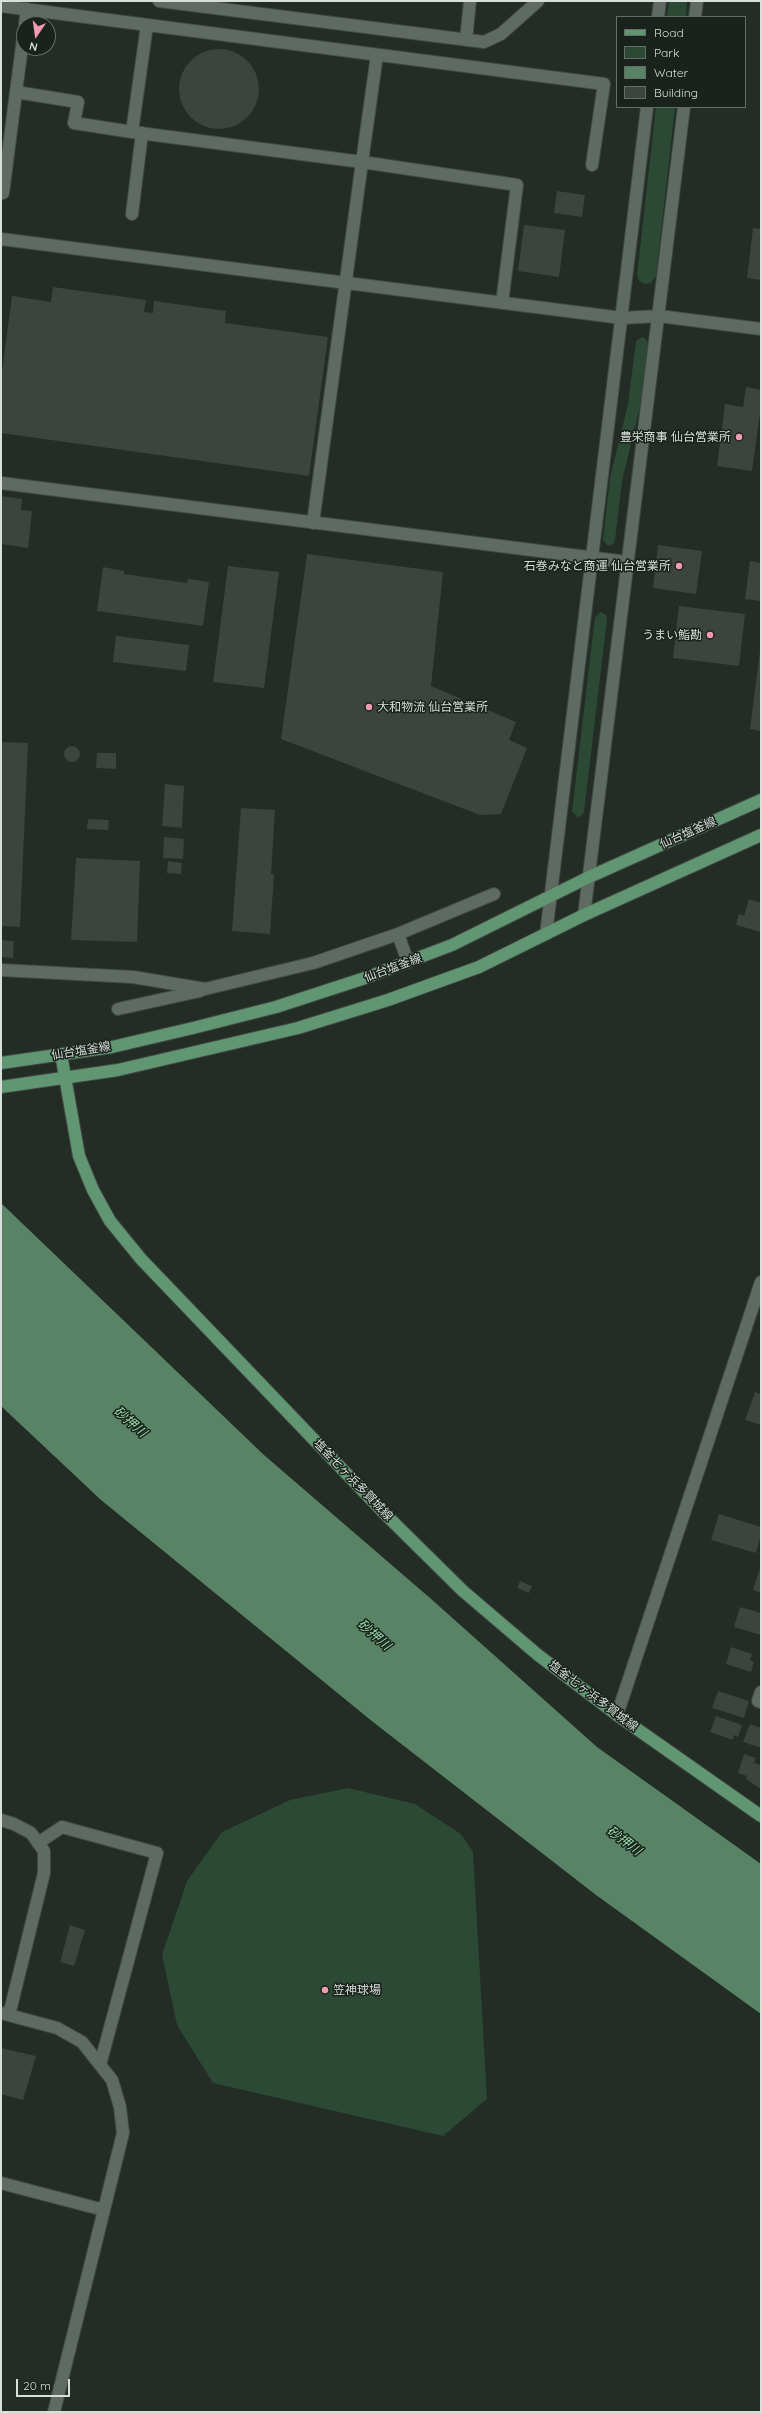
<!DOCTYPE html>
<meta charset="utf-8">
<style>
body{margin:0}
#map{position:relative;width:762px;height:2413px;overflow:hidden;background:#232c25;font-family:Quicksand,sans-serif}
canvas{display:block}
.frame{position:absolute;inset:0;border:2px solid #d8ded9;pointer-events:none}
.legend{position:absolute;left:616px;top:16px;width:130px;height:92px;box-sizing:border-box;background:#19221c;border:1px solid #656d68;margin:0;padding:5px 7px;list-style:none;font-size:12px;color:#d8ded9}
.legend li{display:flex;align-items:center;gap:8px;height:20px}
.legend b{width:20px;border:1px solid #656d68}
.north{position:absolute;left:16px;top:16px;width:40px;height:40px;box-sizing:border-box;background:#19221c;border:1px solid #656d68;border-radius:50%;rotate:193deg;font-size:11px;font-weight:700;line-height:16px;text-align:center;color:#d8ded9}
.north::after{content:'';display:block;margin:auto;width:14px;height:18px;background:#f19ab1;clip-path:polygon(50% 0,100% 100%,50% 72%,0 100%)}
.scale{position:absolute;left:16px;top:2379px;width:54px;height:18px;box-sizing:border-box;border:2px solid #d8ded9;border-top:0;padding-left:5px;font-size:12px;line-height:14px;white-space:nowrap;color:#d8ded9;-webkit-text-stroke:3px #19221c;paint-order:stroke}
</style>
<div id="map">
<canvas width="762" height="2413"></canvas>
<div class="frame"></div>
<ul class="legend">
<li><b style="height:5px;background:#619672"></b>Road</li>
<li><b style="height:11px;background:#2b4934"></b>Park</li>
<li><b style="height:11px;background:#588365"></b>Water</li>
<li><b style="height:11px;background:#3b453d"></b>Building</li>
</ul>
<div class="north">N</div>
<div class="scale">20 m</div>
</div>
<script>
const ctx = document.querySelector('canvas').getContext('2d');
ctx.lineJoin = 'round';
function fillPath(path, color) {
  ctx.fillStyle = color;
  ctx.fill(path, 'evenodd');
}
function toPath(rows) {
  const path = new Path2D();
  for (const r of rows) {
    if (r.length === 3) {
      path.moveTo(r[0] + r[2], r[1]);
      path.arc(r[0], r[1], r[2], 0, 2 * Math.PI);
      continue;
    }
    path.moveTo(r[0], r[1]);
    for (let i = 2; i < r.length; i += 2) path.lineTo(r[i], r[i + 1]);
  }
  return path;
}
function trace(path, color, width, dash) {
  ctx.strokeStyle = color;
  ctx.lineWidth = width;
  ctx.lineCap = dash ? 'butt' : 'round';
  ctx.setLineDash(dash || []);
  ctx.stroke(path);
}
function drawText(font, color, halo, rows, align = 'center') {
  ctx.font = font + ' Quicksand,"Noto Sans JP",sans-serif';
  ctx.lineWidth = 3;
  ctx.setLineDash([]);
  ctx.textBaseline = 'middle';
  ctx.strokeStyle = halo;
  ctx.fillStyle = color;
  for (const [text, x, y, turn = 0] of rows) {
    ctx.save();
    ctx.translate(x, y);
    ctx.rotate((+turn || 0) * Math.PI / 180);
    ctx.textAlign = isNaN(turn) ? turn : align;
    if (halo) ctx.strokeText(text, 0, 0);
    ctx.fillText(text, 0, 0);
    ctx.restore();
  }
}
fillPath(toPath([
 [669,1,687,1,686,17,667,17],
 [656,107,675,107,656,276,651,283,645,284,639,281,637,275],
 [642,337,646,339,648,344,640,407,622,481,615,540,613,544,608,546,603,540,610,478,628,404,636,341],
 [601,612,606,615,607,619,584,812,581,816,577,817,572,811,595,617],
 [348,1788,415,1804,461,1834,473,1852,487,2099,443,2136,213,2083,177,2025,162,1955,187,1881,222,1832,290,1800]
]), '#2b4934');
fillPath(toPath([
 [1,1203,264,1455,430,1598,597,1747,761,1864,761,2014,596,1895,373,1722,101,1500,1,1406]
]), '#588365');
fillPath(toPath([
 [219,89,40],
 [557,191,585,195,582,217,554,213],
 [524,225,565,230,559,277,518,271],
 [753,228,761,229,761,280,747,278],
 [53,287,146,300,144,312,153,313,154,301,226,311,225,323,328,337,309,476,1,433,1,379,12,296,51,302],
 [746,387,761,390,761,405,752,471,717,466,725,404,743,407],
 [1,496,22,499,21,510,32,511,28,548,1,544],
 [658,545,702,551,696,594,653,588],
 [307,554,443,572,431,686,516,722,509,740,527,748,501,814,480,815,281,739],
 [750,561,761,563,761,601,745,599],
 [228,566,279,572,264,688,213,682],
 [103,567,124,571,124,574,187,583,188,579,209,582,203,626,97,611],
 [679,606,745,614,739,666,673,658],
 [116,636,189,645,186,671,113,662],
 [760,651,761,651,761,731,750,729],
 [1,742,28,743,20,927,1,926],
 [72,754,8],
 [97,753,116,753,116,769,96,768],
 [165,784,184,786,182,828,162,826],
 [241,808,275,810,271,874,274,874,270,934,232,931],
 [88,819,109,820,108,830,87,829],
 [164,837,184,839,183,859,163,858],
 [76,858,140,861,137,942,71,940],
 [168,861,182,863,181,874,167,873],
 [749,899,761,903,761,932,736,925,739,914,744,916],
 [1,940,14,941,13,958,1,957],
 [755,1392,761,1394,761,1425,745,1420],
 [719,1514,761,1527,761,1535,756,1553,711,1540],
 [761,1565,761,1593,753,1590],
 [520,1581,532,1586,529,1593,517,1588],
 [740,1607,761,1613,761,1635,734,1627],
 [731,1647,752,1654,750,1660,754,1662,751,1672,726,1664],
 [718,1691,749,1701,744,1718,712,1708],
 [716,1716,742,1725,738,1737,734,1735,733,1740,710,1732],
 [750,1724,761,1728,761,1748,743,1742],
 [744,1754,756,1758,754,1763,761,1765,761,1789,746,1779,747,1776,738,1773],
 [70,1925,85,1930,74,1966,60,1962],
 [1,2048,36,2056,23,2100,1,2094]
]), '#3b453d');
const minor = toPath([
 [159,1,484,42,501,34,538,1],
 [1,6,604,84,592,165],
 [658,17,660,1],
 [695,17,697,1],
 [25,24,27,9],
 [147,25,132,132,362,162,313,523],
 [24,31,16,92,78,102,74,123,132,132],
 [466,40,470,1],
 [377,55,362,162,517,185,502,303],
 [3,193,16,92],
 [132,214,142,133],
 [1,239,622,318,659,316,761,329],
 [1,483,627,562],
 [584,915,684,107],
 [398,934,494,894],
 [546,934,647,107],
 [1,970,133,977,205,989,313,963,398,934,408,962],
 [118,1009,200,991],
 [761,1692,758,1701,761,1702],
 [617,1715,761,1282],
 [1,1820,14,1824,31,1833,44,1851,44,1873,9,2015],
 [38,1843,62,1827,157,1853,100,2065],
 [1,2013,57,2028,82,2042,112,2080,120,2107,123,2133,54,2412],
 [1,2183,104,2210]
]);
const major = toPath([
 [61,1054,79,1156,93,1190,110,1221,141,1259,387,1516,463,1591,538,1655,617,1715,761,1816],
 [1,1063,112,1047,193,1028,276,1007,365,978,452,945,589,877,761,800],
 [1,1087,118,1070,298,1028,388,1000,479,967,584,915,761,835]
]);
trace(minor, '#414943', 14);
trace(major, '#414943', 14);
trace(minor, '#5f6a62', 12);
trace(major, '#619672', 12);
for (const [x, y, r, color] of [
 [739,437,4,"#f19ab1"],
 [679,566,4,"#f19ab1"],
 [710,635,4,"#f19ab1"],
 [369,707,4,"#f19ab1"],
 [325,1990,4,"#f19ab1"]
]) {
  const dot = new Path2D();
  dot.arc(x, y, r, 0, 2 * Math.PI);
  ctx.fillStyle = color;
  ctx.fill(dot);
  trace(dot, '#19221c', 1.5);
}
drawText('12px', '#d8ded9', '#19221c', [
 ["豊栄商事 仙台営業所",731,437],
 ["石巻みなと商運 仙台営業所",671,566],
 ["うまい鮨勘",702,635],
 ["大和物流 仙台営業所",377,707,"left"],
 ["笠神球場",333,1990,"left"]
], 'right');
drawText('12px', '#d8ded9', '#19221c', [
 ["仙台塩釜線",688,833,-24],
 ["仙台塩釜線",393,968,-20],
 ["仙台塩釜線",81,1051,-9],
 ["塩釜七ヶ浜多賀城線",353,1480,46],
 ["塩釜七ヶ浜多賀城線",593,1696,37]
]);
drawText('italic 13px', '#97dbaa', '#19221c', [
 ["砂押川",130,1422,41],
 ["砂押川",374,1635,41],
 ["砂押川",624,1841,37]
]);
</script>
